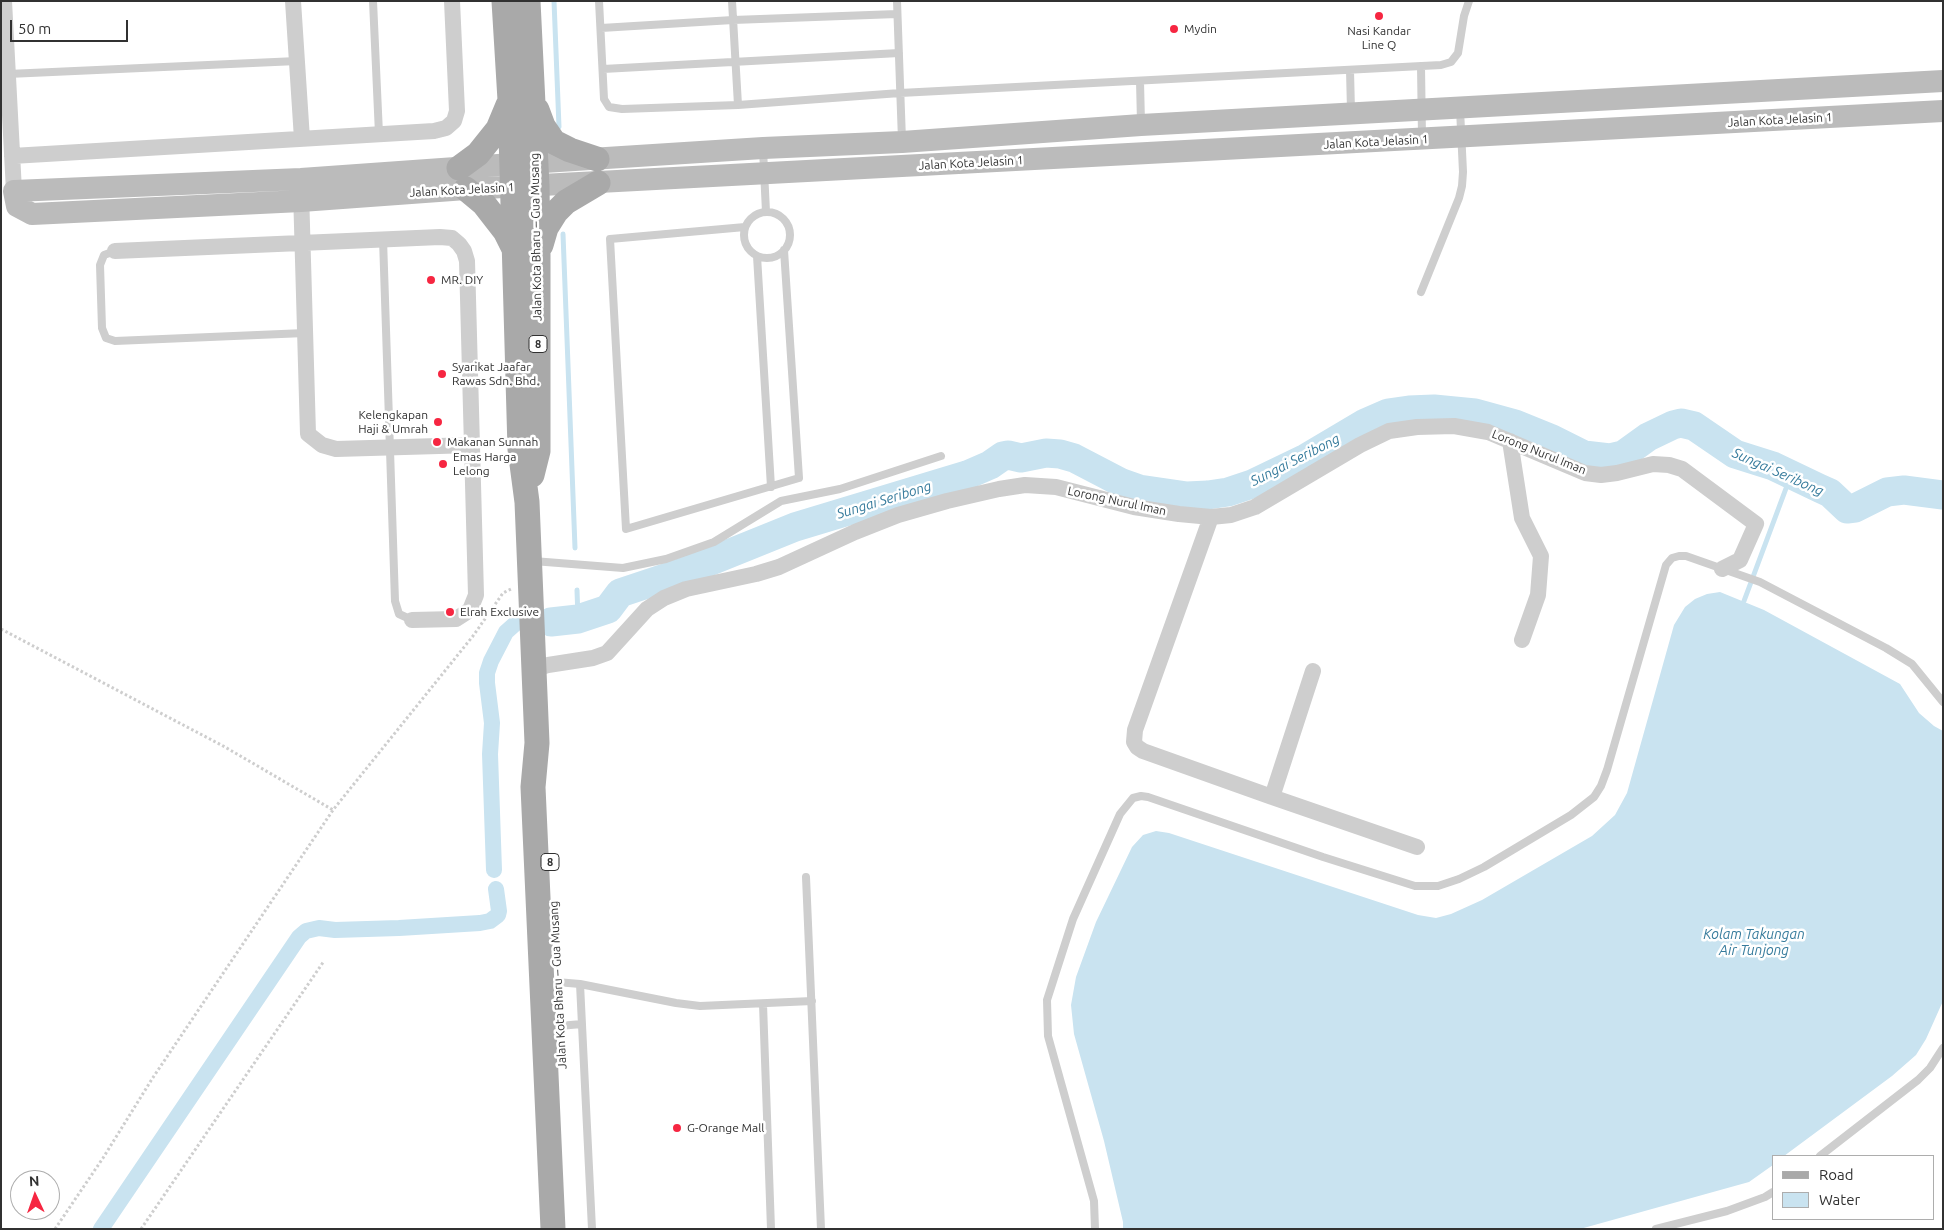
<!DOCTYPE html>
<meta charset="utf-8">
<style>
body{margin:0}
#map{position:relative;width:1944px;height:1230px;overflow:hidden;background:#fff;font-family:Ubuntu,sans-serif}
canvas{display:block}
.frame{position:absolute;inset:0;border:2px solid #313131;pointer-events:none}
.legend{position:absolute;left:1772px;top:1155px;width:162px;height:65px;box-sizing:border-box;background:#fff;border:1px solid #adadad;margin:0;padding:6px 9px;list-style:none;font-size:15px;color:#313131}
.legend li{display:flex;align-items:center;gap:10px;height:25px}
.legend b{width:25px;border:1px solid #adadad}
.north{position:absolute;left:10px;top:1170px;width:50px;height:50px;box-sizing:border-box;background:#fff;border:1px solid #adadad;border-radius:50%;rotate:357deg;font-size:14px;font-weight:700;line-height:20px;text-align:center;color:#313131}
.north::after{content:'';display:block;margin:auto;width:18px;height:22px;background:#f62641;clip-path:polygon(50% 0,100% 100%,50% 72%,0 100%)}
.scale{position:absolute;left:10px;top:20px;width:118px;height:22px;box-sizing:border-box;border:2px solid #313131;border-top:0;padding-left:6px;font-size:15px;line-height:18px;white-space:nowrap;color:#313131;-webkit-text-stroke:4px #fff;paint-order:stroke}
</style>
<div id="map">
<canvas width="1944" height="1230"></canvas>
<div class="frame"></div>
<ul class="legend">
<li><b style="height:6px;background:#a9a9a9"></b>Road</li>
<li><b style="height:14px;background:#c9e3f0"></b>Water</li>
</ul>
<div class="north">N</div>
<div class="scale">50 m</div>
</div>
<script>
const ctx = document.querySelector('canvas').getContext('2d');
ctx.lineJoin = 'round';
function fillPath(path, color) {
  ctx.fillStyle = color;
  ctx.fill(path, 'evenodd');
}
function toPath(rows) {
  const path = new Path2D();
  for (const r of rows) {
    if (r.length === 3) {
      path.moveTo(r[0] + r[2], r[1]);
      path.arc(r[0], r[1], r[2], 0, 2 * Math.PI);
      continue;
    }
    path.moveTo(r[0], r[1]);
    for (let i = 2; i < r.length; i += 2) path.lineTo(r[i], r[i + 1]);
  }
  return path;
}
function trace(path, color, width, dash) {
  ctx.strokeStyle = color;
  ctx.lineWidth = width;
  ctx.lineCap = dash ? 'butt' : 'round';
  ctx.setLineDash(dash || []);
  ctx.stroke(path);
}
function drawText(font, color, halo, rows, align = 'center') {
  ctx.font = font + ' Ubuntu,sans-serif';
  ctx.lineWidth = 5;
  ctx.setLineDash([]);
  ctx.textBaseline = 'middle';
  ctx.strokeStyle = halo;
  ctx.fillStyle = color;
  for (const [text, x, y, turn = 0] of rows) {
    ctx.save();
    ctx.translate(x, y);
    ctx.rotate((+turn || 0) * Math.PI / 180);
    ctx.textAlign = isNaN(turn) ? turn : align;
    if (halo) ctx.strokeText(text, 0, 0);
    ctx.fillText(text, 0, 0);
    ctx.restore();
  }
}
fillPath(toPath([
 [1720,592,1764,610,1900,684,1919,713,1934,726,1943,731,1943,1001,1926,1039,1916,1055,1892,1076,1784,1156,1773,1156,1773,1165,1749,1182,1580,1229,1123,1229,1123,1222,1104,1141,1074,1034,1071,1005,1076,977,1096,922,1132,847,1143,835,1156,831,1169,833,1418,915,1436,918,1451,914,1482,900,1592,836,1615,815,1627,793,1674,625,1685,607,1695,599,1707,594]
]), '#c9e3f0');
trace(toPath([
 [554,1,559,127],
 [563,234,575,548],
 [577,590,578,619],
 [1744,601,1791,475]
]), '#c9e3f0', 5);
trace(toPath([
 [494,870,490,754,492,723,487,683,487,673,491,661,506,632,515,624],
 [101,1229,299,937,306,931,319,928,335,930,399,928,480,923,490,921,498,915,499,911,496,889]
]), '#c9e3f0', 16);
trace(toPath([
 [551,622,578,619,608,609,620,593,686,571,795,527,967,475,990,465,1003,456,1008,455,1021,458,1046,453,1060,454,1074,458,1122,483,1139,489,1187,496,1208,495,1228,492,1252,484,1306,458,1365,423,1388,413,1409,410,1434,409,1475,413,1515,424,1552,439,1584,455,1610,458,1623,455,1648,437,1673,425,1681,423,1694,426,1735,454,1773,466,1819,488,1830,493,1847,509,1855,508,1887,492,1904,490,1943,495]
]), '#c9e3f0', 29);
trace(toPath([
 [1,629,225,747,333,810],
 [55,1229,103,1158,152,1079,333,810,473,636,503,593,513,588],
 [141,1229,324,961]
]), '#cecece', 3, [2.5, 2.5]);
trace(toPath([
 [373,1,379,134],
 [599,1,604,99,609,107,622,109,738,105,900,93,1441,65,1451,62,1458,53,1464,16,1469,1],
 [732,1,738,105],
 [897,1,902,140],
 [601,28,733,20,897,14],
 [1421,66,1422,137],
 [603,69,899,53],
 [1350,70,1351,111],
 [8,74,297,61],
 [1140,81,1141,123],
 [763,149,766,212],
 [767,235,23],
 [745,227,610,239,626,529,799,478,784,250],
 [383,239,395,601,399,614,412,620],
 [115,251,104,255,100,265,102,328,106,338,115,341,305,333],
 [757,256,771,487],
 [1421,292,1459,198,1462,186,1463,172,1460,109],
 [533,561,623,568,666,559,714,542,781,501,840,489,941,456],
 [806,877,821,1229],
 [545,981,580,984,676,1003,700,1006,812,1001],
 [580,984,592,1229],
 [763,1004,771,1229],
 [547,1027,582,1024],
 [1820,1156,1918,1080,1930,1068,1943,1048],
 [1095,1229,1094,1201,1048,1036,1047,1000,1073,919,1120,814,1133,798,1141,796,1148,797,1323,857,1415,886,1438,886,1459,879,1484,867,1571,815,1594,797,1601,786,1607,770,1666,565,1672,558,1679,556,1686,556,1760,582,1886,648,1912,664,1943,702],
 [1656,1229,1727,1211,1765,1197,1773,1192]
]), '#cecece', 8);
trace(toPath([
 [4,1,14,191],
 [293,1,302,139],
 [12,156,434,131,446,128,454,121,457,111,452,1],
 [301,191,308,434,322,445,336,449,473,445],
 [115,251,440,237,452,238,459,244,464,251,467,261,476,595,470,610,456,619,412,620],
 [1510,441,1522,518,1541,556,1538,595,1522,640],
 [1211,517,1135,730,1134,742,1137,747,1143,751,1272,797,1313,671],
 [533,670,548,665,593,658,607,653,647,609,664,598,686,589,756,574,779,567,855,532,898,515,947,501,999,489,1025,485,1056,487,1134,507,1179,514,1211,517,1231,515,1255,507,1360,445,1389,431,1417,427,1454,426,1488,432,1585,473,1601,475,1617,473,1653,464,1669,465,1682,469,1756,524,1740,560,1722,569],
 [1272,797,1417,847]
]), '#cecece', 16);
trace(toPath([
 [1943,81,1141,125,902,142,763,148,512,164,301,179,14,191,17,206,32,214,301,201,466,189,1943,111]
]), '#bbb', 22);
trace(toPath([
 [504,1,510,100,520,449,527,502,537,743,533,787,553,1229],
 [528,1,537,186,538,252,538,451,532,475],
 [537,110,543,126,554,142,570,150,597,159],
 [459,168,478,154,498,129,508,105],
 [466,189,484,204,505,231,514,249],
 [541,245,546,228,556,212,566,202,598,183]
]), '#a9a9a9', 25);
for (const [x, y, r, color] of [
 [1379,16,5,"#f62641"],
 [1174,29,5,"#f62641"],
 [431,280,5,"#f62641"],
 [442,374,5,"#f62641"],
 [438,422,5,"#f62641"],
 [437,442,5,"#f62641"],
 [443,464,5,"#f62641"],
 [450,612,5,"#f62641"],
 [677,1128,5,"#f62641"]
]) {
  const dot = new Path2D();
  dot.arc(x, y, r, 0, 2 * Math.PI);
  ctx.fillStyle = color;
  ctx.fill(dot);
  trace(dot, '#fff', 2);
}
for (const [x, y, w] of [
 [538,344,18],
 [550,862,18]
]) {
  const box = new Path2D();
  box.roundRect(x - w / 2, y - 8.5, w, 17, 4);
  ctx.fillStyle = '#fff';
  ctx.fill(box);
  trace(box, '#313131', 1);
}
drawText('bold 11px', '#313131', null, [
 ["8",538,344],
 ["8",550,862]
]);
drawText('12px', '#313131', '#fff', [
 ["Mydin",1184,29],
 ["Nasi Kandar",1379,31,"center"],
 ["Line Q",1379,45,"center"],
 ["MR. DIY",441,280],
 ["Syarikat Jaafar",452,367],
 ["Rawas Sdn. Bhd.",452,381],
 ["Kelengkapan",428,415,"right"],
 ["Haji & Umrah",428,429,"right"],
 ["Makanan Sunnah",447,442],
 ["Emas Harga",453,457],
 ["Lelong",453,471],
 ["Elrah Exclusive",460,612],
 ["G-Orange Mall",687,1128]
], 'left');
drawText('12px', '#313131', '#fff', [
 ["Jalan Kota Jelasin 1",1780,120,-3],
 ["Jalan Kota Jelasin 1",1376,142,-3],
 ["Jalan Kota Jelasin 1",971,163,-3],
 ["Jalan Kota Jelasin 1",462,190,-3],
 ["Jalan Kota Bharu – Gua Musang",536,237,-91],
 ["Lorong Nurul Iman",1539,452,22],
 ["Lorong Nurul Iman",1117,501,12],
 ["Jalan Kota Bharu – Gua Musang",558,985,-93]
]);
drawText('italic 14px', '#367b9c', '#fff', [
 ["Sungai Seribong",1295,460,-27],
 ["Sungai Seribong",1778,472,24],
 ["Sungai Seribong",884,500,-17],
 ["Kolam Takungan",1754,934],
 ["Air Tunjong",1754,950]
]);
</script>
